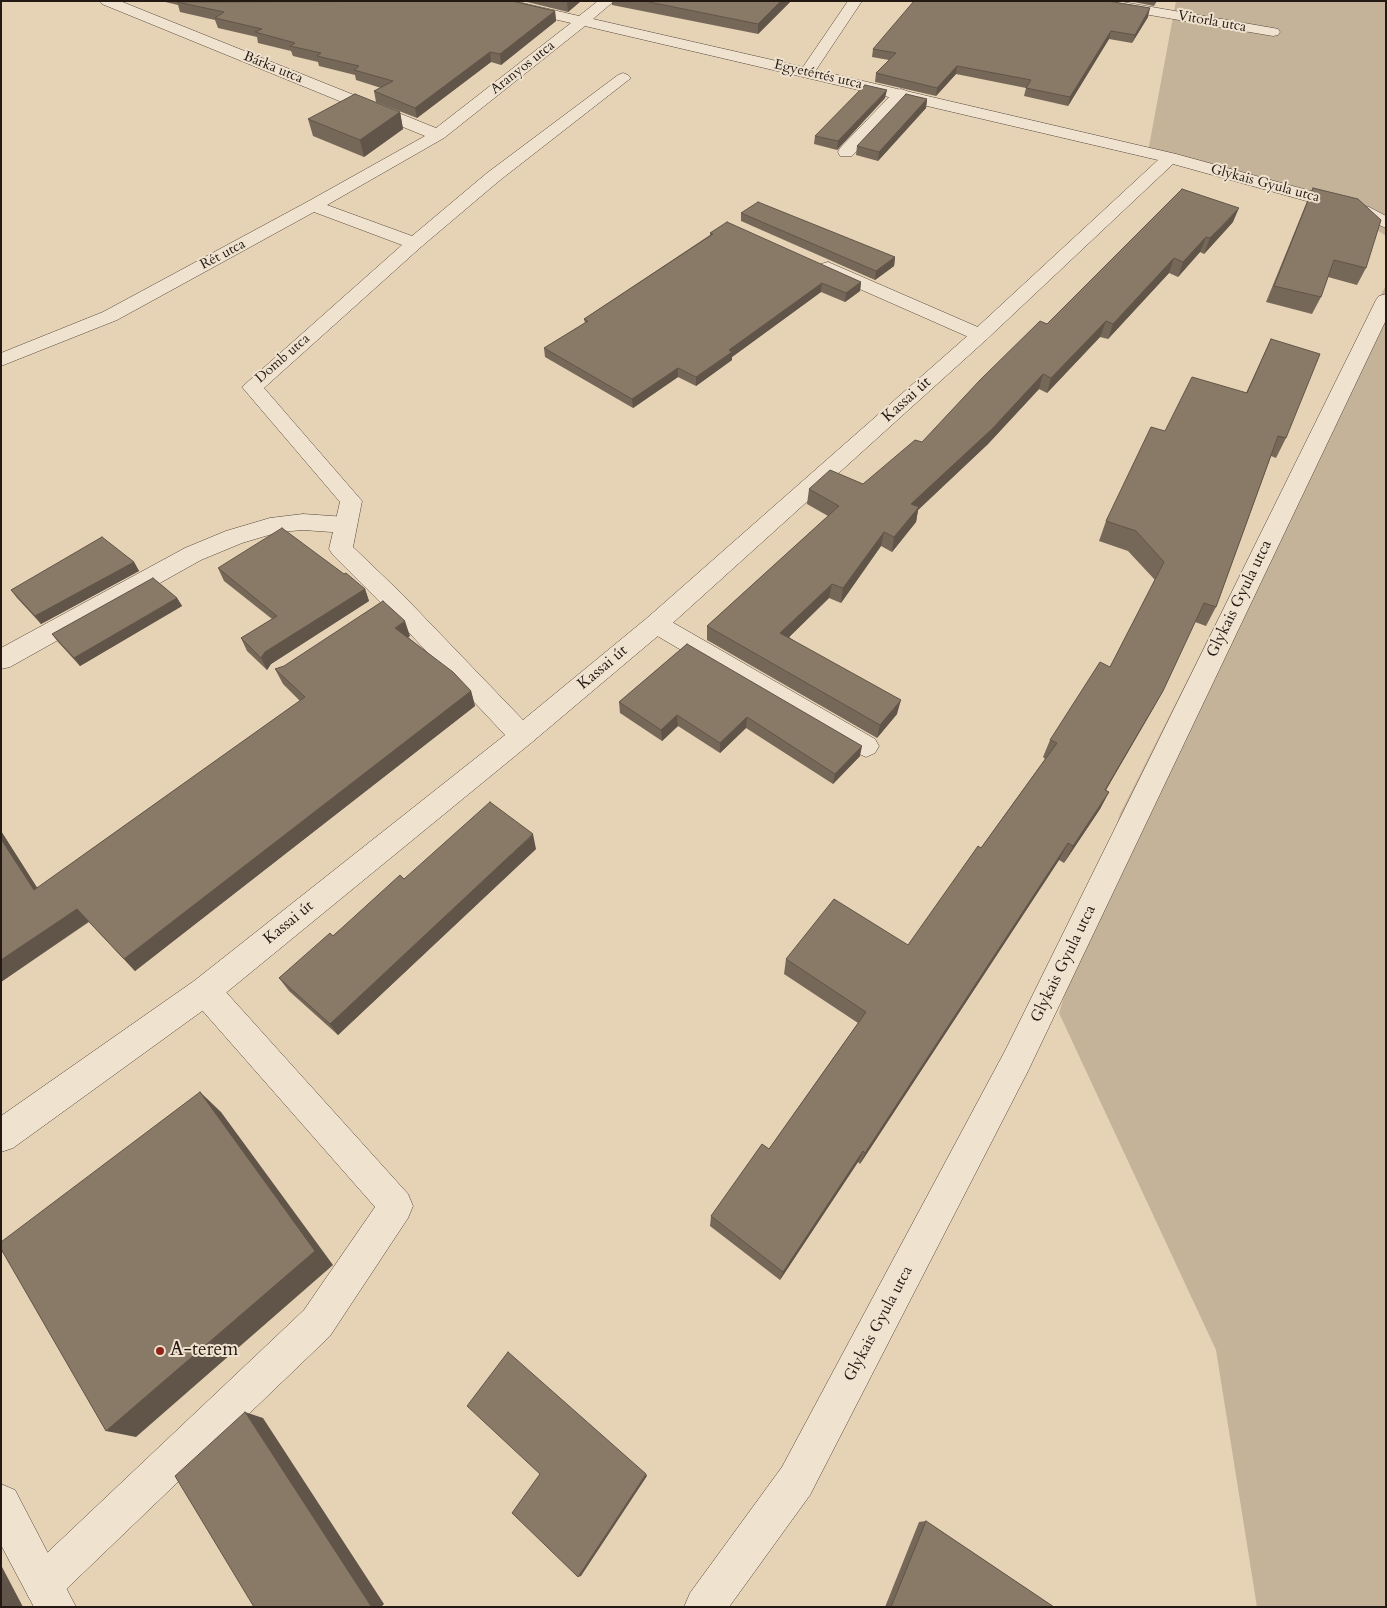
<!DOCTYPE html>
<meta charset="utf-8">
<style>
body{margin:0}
#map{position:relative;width:1387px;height:1608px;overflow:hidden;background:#e6d2b5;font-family:Cardo,serif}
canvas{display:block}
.frame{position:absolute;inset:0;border:2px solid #241913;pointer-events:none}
</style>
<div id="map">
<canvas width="1387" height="1608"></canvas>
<div class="frame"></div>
</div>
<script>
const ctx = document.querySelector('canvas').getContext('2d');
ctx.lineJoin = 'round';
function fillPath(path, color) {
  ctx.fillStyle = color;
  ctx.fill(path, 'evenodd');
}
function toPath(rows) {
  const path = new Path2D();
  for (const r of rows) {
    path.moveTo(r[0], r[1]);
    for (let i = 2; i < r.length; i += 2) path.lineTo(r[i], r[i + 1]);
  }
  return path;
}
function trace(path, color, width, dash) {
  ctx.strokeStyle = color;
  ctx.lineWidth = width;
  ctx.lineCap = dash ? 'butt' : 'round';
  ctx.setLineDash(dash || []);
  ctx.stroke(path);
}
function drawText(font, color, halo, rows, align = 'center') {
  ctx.font = font + ' Cardo,serif';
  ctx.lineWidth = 4;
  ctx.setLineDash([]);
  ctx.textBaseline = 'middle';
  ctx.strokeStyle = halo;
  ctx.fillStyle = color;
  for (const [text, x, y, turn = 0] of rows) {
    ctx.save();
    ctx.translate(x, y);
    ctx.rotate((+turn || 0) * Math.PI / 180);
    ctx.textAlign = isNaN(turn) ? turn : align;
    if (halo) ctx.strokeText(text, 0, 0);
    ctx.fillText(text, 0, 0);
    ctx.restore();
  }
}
fillPath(toPath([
 [1176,1,1386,1,1386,236,1344,208,1147,157],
 [1386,285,1386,1607,1257,1607,1216,1350,1059,1013,1120,814]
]), '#c5b399');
const service = toPath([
 [901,89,907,91,909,94,907,97,852,156,840,156,838,152,840,148,895,91,901,89],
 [828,262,987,331,990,335,987,339,980,341,973,339,821,272,819,268,821,264,828,262],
 [303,514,346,517,354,519,357,525,354,531,346,533,303,530,279,532,242,543,201,560,10,667,1,669,1,648,185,548,226,531,270,518,303,514],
 [656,615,665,618,875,739,879,746,875,753,866,757,857,753,647,630,644,624,647,618,656,615],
 [205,977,216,981,408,1194,413,1206,408,1218,330,1336,57,1598,43,1604,29,1598,23,1584,29,1570,304,1310,375,1207,194,1001,190,991,194,981,205,977]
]);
const minor = toPath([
 [100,1,120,1,436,128,571,23,489,4,487,1,514,1,579,16,598,1,614,1,593,19,803,67,848,1,862,1,816,70,1176,154,1369,207,1386,216,1386,228,1357,215,1173,164,987,339,665,630,531,743,216,1001,13,1148,1,1152,1,1116,194,981,505,735,384,606,333,555,329,549,340,502,242,387,402,245,314,212,117,320,1,366,1,353,103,312,307,202,425,136,102,4,100,1],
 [585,26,1158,160,973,331,647,618,523,720,402,594,353,547,362,501,264,388,421,247,499,181,631,78,628,75,623,73,618,75,487,173,412,236,327,205,444,138,585,26],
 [1084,1,1117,1,1273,28,1278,29,1280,32,1278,35,1273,36,1091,5,1084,1],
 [1386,294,1386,320,1028,1071,810,1495,729,1607,684,1607,690,1593,782,1467,1006,1049,1376,300,1379,296,1386,294],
 [1,1484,15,1490,76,1607,34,1607,1,1545,1,1484]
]);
trace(service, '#54473c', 1);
trace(minor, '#54473c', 1);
fillPath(service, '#efe2cf');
fillPath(minor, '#efe2cf');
fillPath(toPath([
 [161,1,512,1,555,11,556,21,501,65,491,62,417,118,376,102,374,91,381,88,356,80,355,75,319,66,318,62,293,56,291,51,258,43,257,37,218,28,215,20,180,12,178,5],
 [523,1,581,1,568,12],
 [612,1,791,1,758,34,612,5],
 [1129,1,1157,1,1154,6],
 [1148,17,1132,43,1109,39,1068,106,1024,96,1026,88,956,74,936,96,875,82,876,73,889,60,872,57,873,49],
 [885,98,837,150,814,144,815,136],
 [927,99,926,108,878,161,856,155,857,146],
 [400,112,403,129,364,157,313,136,308,119],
 [1313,188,1366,268,1357,285,1328,277,1321,297,1312,314,1266,302,1306,204],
 [741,213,895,257,894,266,875,280,741,221],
 [1233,222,1204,254,1200,252,1178,277,1169,273,1108,339,1100,337,1047,393,1039,389,988,444,918,510,916,522,892,552,881,546,841,603,829,598,789,637,897,714,877,738,707,640,707,626,828,516,807,504,809,489,863,484,922,442,1047,324],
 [710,233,861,282,860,291,845,302,821,292,732,357,732,360,696,386,678,377,633,408,545,357,544,348,585,323,584,319,710,235],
 [1271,339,1286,438,1276,458,1271,456,1216,607,1206,626,1195,622,1163,691,1106,790,1109,792,1100,809,1064,863,1059,860,860,1164,858,1162,780,1280,710,1226,711,1216,769,1149,858,1023,784,974,786,959,908,945,981,848,1045,759,1043,757,1050,740,1110,667,1155,580,1128,551,1099,541,1106,521,1165,431,1246,393],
 [134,562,139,571,41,624,17,598,11,590],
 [218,568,344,574,365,589,369,601,271,664,267,670,247,651,241,638,272,619,224,581],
 [177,598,182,606,80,666,58,642,52,634],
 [410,636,408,637,471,691,475,706,135,971,89,922,1,982,1,831,37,888,300,701,283,684,275,669],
 [687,644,860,756,833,784,746,728,720,753,678,726,662,741,620,713,619,702],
 [536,849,338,1035,289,991,279,978,404,879],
 [926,1521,1054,1607,885,1607,919,1522]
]), '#766859');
fillPath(toPath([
 [567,1,581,1,568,12],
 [781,1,791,1,758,34,758,24],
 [1150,8,1148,17,1132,43,1135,35],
 [555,11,556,21,501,65,500,54],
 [1111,31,1109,39,1068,106,1070,97],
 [490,52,491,62,417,118,415,108],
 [957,66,956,74,936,96,937,88],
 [887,90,885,98,837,150,838,141],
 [927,99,926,108,878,161,879,152],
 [400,112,403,129,364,157,360,140],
 [1239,208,1233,222,1204,254,1210,238],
 [1206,237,1200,252,1178,277,1183,262],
 [895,257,894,266,875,280,876,271],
 [1174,258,1169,273,1108,339,1113,324],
 [861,282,860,291,845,302,846,293],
 [822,283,821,292,732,357,732,360,696,386,696,377,729,350],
 [1106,321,1100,337,1047,393,1051,378],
 [678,368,678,377,633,408,632,399],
 [1043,374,1039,389,988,444,918,510,916,522,892,552,894,537,911,504],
 [884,532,881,546,841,603,843,588],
 [134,562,139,571,41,624,35,616],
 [832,584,829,598,779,647,780,633],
 [365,589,369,601,271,664,267,670,261,658,265,652],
 [177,598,182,606,80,666,74,658],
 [405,621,410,636,400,643,395,628],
 [471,691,475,706,135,971,124,959],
 [1163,691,1153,709,1096,807,1105,790],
 [901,700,897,714,877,738,880,725],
 [677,715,678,726,662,741,661,730],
 [747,717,746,728,720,753,720,743],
 [862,746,860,756,833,784,835,774],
 [1109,792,1100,809,1064,863,1073,846],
 [1,831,47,903,34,890,1,839],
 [533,834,536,849,338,1035,330,1024],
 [1068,843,1059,860,860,1164,865,1153],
 [77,909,89,921,1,982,1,960],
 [200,1092,221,1112,333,1265,136,1437,106,1431],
 [863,1151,858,1162,780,1280,783,1272],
 [245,1412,263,1418,384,1604,381,1607,370,1607],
 [646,1474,647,1476,581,1576,578,1577],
 [1,1565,23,1607,1,1607]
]), '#605548');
const building = toPath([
 [512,1,555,11,500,54,490,52,415,108,374,91,393,81,354,70,359,66,317,56,321,53,290,46,295,43,255,32,262,29,215,18,224,12,177,2,512,1],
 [644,1,781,1,758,24,644,1],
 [914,1,1108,1,1150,8,1135,35,1111,31,1070,97,1026,88,1031,80,957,66,937,88,876,73,896,53,873,49,914,1],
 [865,85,887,90,838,141,815,136,865,85],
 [355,94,400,112,360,140,308,119,355,94],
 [906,94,927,99,879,152,857,146,906,94],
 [1313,188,1358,199,1381,220,1366,268,1334,260,1321,297,1274,286,1313,188],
 [1182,189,1239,208,1210,238,1206,237,1183,262,1174,258,1113,324,1106,321,1051,378,1043,374,992,429,911,504,919,507,894,537,884,532,843,588,832,584,780,633,901,700,880,725,707,626,839,506,809,489,830,470,863,484,915,440,922,442,980,380,1040,321,1047,324,1182,189],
 [758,202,895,257,876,271,741,213,758,202],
 [727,222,861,282,846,293,822,283,729,350,732,352,696,377,678,368,632,399,544,348,588,321,584,319,713,234,710,233,727,222],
 [1271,339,1320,354,1286,438,1278,436,1216,607,1204,603,1163,691,1105,790,1109,792,1073,846,1068,843,865,1153,863,1151,783,1272,711,1216,762,1144,769,1149,866,1012,786,959,834,899,908,945,978,846,981,848,1057,743,1050,740,1100,662,1110,667,1164,562,1136,531,1106,521,1151,427,1165,431,1192,377,1247,393,1271,339],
 [282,528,344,574,346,573,365,589,265,652,261,658,241,638,277,616,218,568,282,528],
 [102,537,134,562,35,616,11,590,102,537],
 [153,578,177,598,74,658,52,634,153,578],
 [383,601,405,621,395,628,453,672,471,691,124,959,77,909,1,960,1,839,34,890,305,697,275,669,284,666,383,601],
 [687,644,862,746,835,774,747,717,720,743,677,715,661,730,619,702,687,644],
 [490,802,533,834,330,1024,279,978,330,933,333,936,400,875,404,879,490,802],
 [200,1092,315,1251,106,1431,1,1249,1,1242,200,1092],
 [508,1352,646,1474,578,1577,512,1513,540,1474,467,1406,508,1352],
 [245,1412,371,1606,370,1607,254,1607,175,1476,245,1412],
 [926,1521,1054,1607,891,1607,926,1521]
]);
fillPath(building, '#897967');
trace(building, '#605548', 1);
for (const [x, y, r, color] of [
 [160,1351,5,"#8f2418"]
]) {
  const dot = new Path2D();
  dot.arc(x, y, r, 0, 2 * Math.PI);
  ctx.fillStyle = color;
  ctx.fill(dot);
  trace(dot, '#efe2cf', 2);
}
drawText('14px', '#241913', '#efe2cf', [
 ["Vitorla utca",1212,22,10],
 ["Bárka utca",273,68,22],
 ["Aranyos utca",523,68,-38],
 ["Egyetértés utca",818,75,13],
 ["Glykais Gyula utca",1265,184,15],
 ["Rét utca",223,255,-28],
 ["Domb utca",283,359,-41]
]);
drawText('16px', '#241913', '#efe2cf', [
 ["Kassai út",907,400,-42],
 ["Glykais Gyula utca",1240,599,-64],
 ["Kassai út",603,668,-40],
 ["Kassai út",289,923,-39],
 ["Glykais Gyula utca",1064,964,-64],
 ["Glykais Gyula utca",879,1324,-62]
]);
drawText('19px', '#241913', '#efe2cf', [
 ["A-terem",170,1351]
], 'left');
</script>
